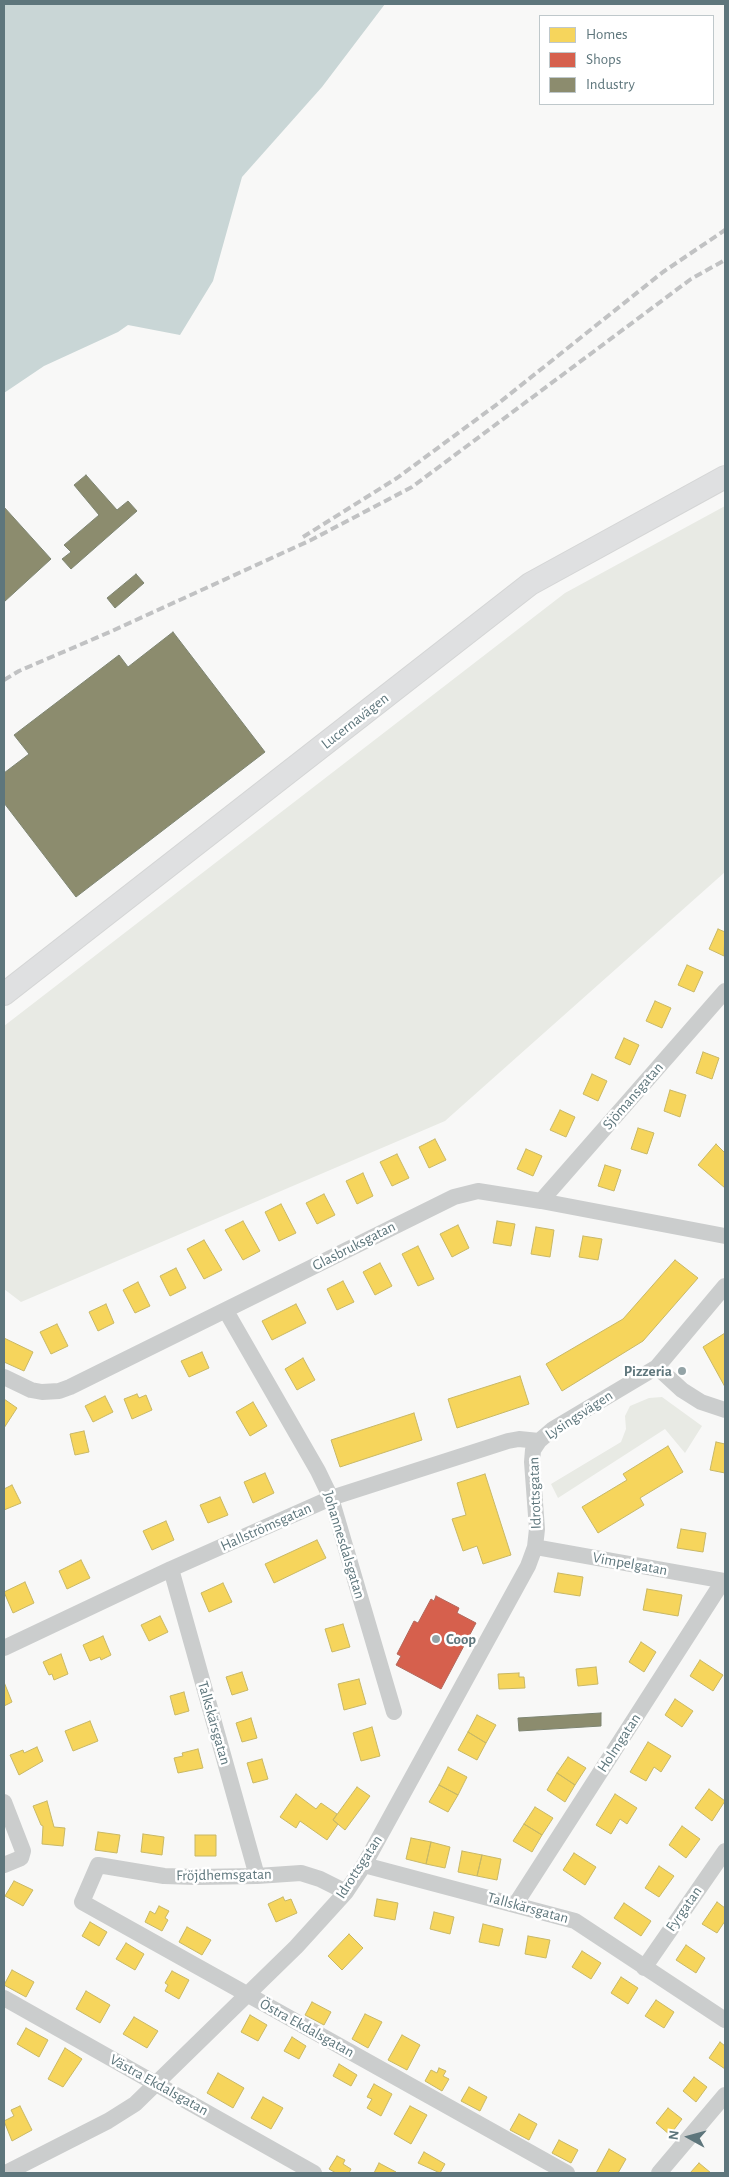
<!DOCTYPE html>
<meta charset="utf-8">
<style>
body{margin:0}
#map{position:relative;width:729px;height:2177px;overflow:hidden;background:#f8f8f7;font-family:"Alegreya Sans",sans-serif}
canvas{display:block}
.frame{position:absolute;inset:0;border:5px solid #5e767c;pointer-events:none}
.legend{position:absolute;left:539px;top:15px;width:175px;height:90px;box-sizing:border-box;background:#fff;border:1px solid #bfc8cb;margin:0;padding:6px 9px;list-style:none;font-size:15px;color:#5e767c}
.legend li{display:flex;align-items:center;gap:10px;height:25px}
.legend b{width:25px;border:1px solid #bfc8cb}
.north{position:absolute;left:664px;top:2112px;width:50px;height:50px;-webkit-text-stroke:4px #fff;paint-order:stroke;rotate:277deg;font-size:14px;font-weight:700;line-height:20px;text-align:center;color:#5e767c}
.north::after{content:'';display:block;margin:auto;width:18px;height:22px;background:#5e767c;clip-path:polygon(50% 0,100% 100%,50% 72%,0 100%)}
</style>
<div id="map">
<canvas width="729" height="2177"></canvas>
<div class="frame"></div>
<ul class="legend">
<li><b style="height:14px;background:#f6d55c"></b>Homes</li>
<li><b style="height:14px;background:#d6604d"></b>Shops</li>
<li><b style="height:14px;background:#8c8c6e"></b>Industry</li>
</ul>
<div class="north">N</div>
</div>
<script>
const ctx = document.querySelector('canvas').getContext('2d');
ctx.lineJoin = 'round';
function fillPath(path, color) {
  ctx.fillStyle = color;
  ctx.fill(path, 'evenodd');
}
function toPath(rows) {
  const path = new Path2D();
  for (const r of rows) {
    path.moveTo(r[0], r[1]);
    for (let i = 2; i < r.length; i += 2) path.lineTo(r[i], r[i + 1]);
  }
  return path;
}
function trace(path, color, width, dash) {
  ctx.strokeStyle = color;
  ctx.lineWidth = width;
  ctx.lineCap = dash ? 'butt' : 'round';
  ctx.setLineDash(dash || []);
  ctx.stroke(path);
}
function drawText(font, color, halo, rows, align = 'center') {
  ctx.font = font + ' "Alegreya Sans",sans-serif';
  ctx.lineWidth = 5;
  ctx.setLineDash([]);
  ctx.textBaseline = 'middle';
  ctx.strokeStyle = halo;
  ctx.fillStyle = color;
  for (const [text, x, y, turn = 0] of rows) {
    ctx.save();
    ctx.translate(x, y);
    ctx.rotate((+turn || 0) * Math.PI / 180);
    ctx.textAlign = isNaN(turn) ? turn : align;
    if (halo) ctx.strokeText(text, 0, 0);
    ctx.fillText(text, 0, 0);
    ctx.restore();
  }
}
fillPath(toPath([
 [725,506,725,872,445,1121,21,1302,4,1289,4,1026,565,593],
 [662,1397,702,1426,685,1453,665,1429,558,1498,551,1484,621,1442,626,1429,625,1416,630,1406,649,1398]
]), '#e8eae4');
fillPath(toPath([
 [4,4,385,4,322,87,242,177,213,281,180,335,128,325,118,332,44,366,4,393]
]), '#c9d6d6');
const homes = toPath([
 [718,929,725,932,724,956,709,949,718,929],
 [687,965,703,972,694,992,678,985,687,965],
 [655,1001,671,1008,662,1028,646,1021,655,1001],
 [624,1038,639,1045,630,1065,615,1058,624,1038],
 [703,1052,719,1058,712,1079,696,1073,703,1052],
 [592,1074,607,1081,598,1101,583,1094,592,1074],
 [670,1090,686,1095,680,1117,664,1111,670,1090],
 [560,1110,575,1117,566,1137,550,1130,560,1110],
 [638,1128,654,1133,647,1154,631,1149,638,1128],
 [435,1139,446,1160,429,1168,419,1147,435,1139],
 [716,1144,725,1153,725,1188,698,1165,716,1144],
 [526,1149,542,1156,533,1176,517,1169,526,1149],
 [397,1154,409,1178,392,1186,380,1162,397,1154],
 [605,1165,621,1170,614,1191,598,1186,605,1165],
 [363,1173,373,1196,357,1204,346,1181,363,1173],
 [324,1194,335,1215,317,1224,306,1203,324,1194],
 [281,1204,296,1233,279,1241,265,1212,281,1204],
 [243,1221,260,1251,243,1260,225,1230,243,1221],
 [497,1221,515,1224,511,1246,493,1243,497,1221],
 [458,1225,469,1248,452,1257,440,1234,458,1225],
 [536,1227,554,1230,550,1257,531,1254,536,1227],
 [583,1236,602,1239,598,1260,579,1257,583,1236],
 [204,1240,222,1270,204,1279,187,1249,204,1240],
 [418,1246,434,1279,418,1286,402,1254,418,1246],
 [675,1260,698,1278,643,1341,562,1391,546,1364,623,1319,675,1260],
 [380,1263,392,1286,375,1295,363,1272,380,1263],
 [176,1268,186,1288,170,1296,160,1276,176,1268],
 [343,1281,354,1302,337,1310,327,1289,343,1281],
 [138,1282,150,1306,135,1313,123,1290,138,1282],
 [106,1304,114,1323,98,1331,89,1312,106,1304],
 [296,1304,306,1323,272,1340,262,1321,296,1304],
 [57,1324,68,1346,51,1354,40,1332,57,1324],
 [725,1333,725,1387,703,1347,725,1333],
 [4,1338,33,1352,24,1371,4,1362,4,1338],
 [202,1352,209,1368,189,1377,181,1361,202,1352],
 [303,1358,315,1380,297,1390,285,1369,303,1358],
 [520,1376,529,1404,457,1428,448,1399,520,1376],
 [137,1394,139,1398,146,1395,152,1410,132,1419,124,1399,137,1394],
 [105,1396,113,1412,93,1422,85,1406,105,1396],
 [4,1399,17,1408,4,1428,4,1399],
 [253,1402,267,1426,250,1436,236,1412,253,1402],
 [414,1413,422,1440,340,1467,331,1440,414,1413],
 [84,1431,89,1452,75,1455,70,1434,84,1431],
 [716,1442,725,1444,725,1473,710,1470,716,1442],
 [668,1446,683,1472,640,1498,644,1505,598,1533,582,1507,627,1480,623,1474,668,1446],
 [265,1473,274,1493,253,1503,244,1482,265,1473],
 [485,1474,511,1555,483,1564,477,1546,463,1551,452,1519,466,1515,457,1483,485,1474],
 [12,1485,21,1503,4,1510,4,1489,12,1485],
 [220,1497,228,1515,208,1523,200,1505,220,1497],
 [166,1521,174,1540,152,1550,143,1531,166,1521],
 [681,1529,706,1533,703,1552,677,1548,681,1529],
 [317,1540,326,1558,274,1583,265,1564,317,1540],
 [81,1560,90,1578,67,1589,59,1571,81,1560],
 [558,1573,583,1577,580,1596,554,1592,558,1573],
 [25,1582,34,1603,13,1613,4,1592,25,1582],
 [223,1583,232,1602,209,1612,201,1593,223,1583],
 [647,1589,682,1595,678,1616,643,1610,647,1589],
 [160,1616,168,1632,149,1641,141,1625,160,1616],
 [343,1624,350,1647,332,1652,325,1629,343,1624],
 [103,1636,111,1655,101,1660,100,1657,90,1661,83,1645,103,1636],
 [641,1642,656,1652,644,1672,629,1662,641,1642],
 [61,1654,68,1674,54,1680,52,1674,49,1675,43,1662,61,1654],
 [700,1660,723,1675,713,1691,690,1676,700,1660],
 [596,1667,598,1684,578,1686,576,1669,596,1667],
 [242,1672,248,1690,232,1695,226,1677,242,1672],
 [519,1673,519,1677,524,1677,525,1688,499,1689,498,1674,519,1673],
 [359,1679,366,1704,344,1710,338,1684,359,1679],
 [4,1682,12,1702,4,1706,4,1682],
 [184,1692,189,1711,175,1715,170,1696,184,1692],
 [675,1699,693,1711,682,1727,665,1715,675,1699],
 [477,1715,496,1725,486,1743,468,1732,477,1715],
 [251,1718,257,1738,242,1742,236,1723,251,1718],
 [90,1721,98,1741,73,1751,65,1731,90,1721],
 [372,1727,380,1756,361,1761,353,1733,372,1727],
 [468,1732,486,1743,477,1760,458,1750,468,1732],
 [648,1742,671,1756,661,1772,654,1767,646,1781,630,1772,648,1742],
 [37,1747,43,1761,19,1775,10,1755,23,1750,24,1753,37,1747],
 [198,1749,203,1768,178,1773,174,1758,183,1756,182,1753,198,1749],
 [568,1757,586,1768,575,1785,557,1773,568,1757],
 [262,1759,268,1779,253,1783,247,1763,262,1759],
 [448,1767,467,1777,458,1795,439,1785,448,1767],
 [557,1773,575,1785,565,1802,547,1790,557,1773],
 [439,1785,458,1795,448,1812,429,1802,439,1785],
 [357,1787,370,1796,345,1830,333,1820,357,1787],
 [709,1789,725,1801,712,1821,695,1808,709,1789],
 [296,1794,316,1809,321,1803,337,1814,333,1820,338,1824,327,1840,300,1821,296,1828,280,1817,296,1794],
 [615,1794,637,1808,627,1824,620,1819,611,1834,596,1825,615,1794],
 [47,1801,54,1827,65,1828,63,1846,42,1844,43,1826,41,1825,33,1806,47,1801],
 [535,1807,553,1818,542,1835,524,1824,535,1807],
 [524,1824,542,1835,532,1852,513,1841,524,1824],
 [682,1826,700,1839,686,1858,669,1845,682,1826],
 [98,1832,120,1835,117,1853,95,1850,98,1832],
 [143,1834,164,1837,162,1855,141,1852,143,1834],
 [195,1835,216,1835,216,1856,195,1856,195,1835],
 [411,1838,431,1842,426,1864,406,1859,411,1838],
 [431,1842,450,1847,445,1868,426,1864,431,1842],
 [462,1851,482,1855,477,1876,458,1872,462,1851],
 [574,1853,596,1867,585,1885,563,1870,574,1853],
 [482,1855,501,1859,497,1880,477,1876,482,1855],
 [659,1866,674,1876,659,1897,645,1888,659,1866],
 [14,1881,33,1890,23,1906,5,1896,14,1881],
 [283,1897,285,1901,291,1899,297,1913,276,1922,268,1904,283,1897],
 [377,1899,398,1903,395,1920,374,1916,377,1899],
 [717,1902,725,1908,725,1921,717,1933,702,1924,717,1902],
 [624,1903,651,1921,641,1936,614,1918,624,1903],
 [159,1906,169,1911,165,1918,168,1920,162,1931,145,1922,150,1911,155,1914,159,1906],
 [434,1912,454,1917,450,1934,430,1929,434,1912],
 [90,1922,107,1932,99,1946,82,1936,90,1922],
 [483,1924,503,1929,499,1946,479,1942,483,1924],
 [187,1927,211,1940,202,1955,179,1942,187,1927],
 [349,1934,363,1948,342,1970,328,1956,349,1934],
 [528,1936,550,1940,546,1958,525,1954,528,1936],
 [126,1943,144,1954,135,1970,116,1959,126,1943],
 [686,1945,705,1958,696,1973,676,1960,686,1945],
 [582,1951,601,1963,591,1979,572,1967,582,1951],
 [12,1970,34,1982,26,1997,4,1985,12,1970],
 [172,1971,189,1980,179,1999,165,1991,168,1985,165,1983,172,1971],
 [621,1977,638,1988,628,2004,611,1993,621,1977],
 [86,1991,110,2005,100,2023,76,2009,86,1991],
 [656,2000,674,2012,664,2028,645,2016,656,2000],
 [312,2002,331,2012,324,2025,305,2015,312,2002],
 [365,2014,382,2022,368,2048,352,2039,365,2014],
 [250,2015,267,2025,258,2041,241,2032,250,2015],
 [134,2017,158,2031,147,2048,123,2034,134,2017],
 [26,2028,48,2040,39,2057,17,2044,26,2028],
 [402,2035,420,2045,407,2070,388,2060,402,2035],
 [292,2037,306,2046,299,2059,284,2051,292,2037],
 [720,2042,725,2046,725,2069,709,2058,720,2042],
 [65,2048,82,2059,63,2087,48,2079,65,2048],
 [339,2064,357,2075,351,2086,333,2076,339,2064],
 [439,2068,446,2071,443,2076,449,2079,442,2091,425,2081,431,2070,437,2073,439,2068],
 [218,2073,244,2088,233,2108,207,2093,218,2073],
 [694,2077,707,2087,696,2102,683,2091,694,2077],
 [374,2084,392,2094,381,2116,367,2108,372,2099,367,2097,374,2084],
 [469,2087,487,2097,480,2111,461,2101,469,2087],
 [263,2097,283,2108,271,2129,251,2118,263,2097],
 [20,2106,32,2130,12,2141,4,2121,14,2116,11,2110,20,2106],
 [410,2106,427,2115,411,2144,394,2134,410,2106],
 [668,2108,682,2119,670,2135,656,2123,668,2108],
 [519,2114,537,2124,529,2140,510,2130,519,2114],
 [559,2140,578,2150,571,2163,552,2153,559,2140],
 [609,2149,626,2159,618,2173,596,2173,609,2149],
 [424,2152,445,2164,440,2173,418,2163,424,2152],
 [337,2156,345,2160,343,2164,351,2169,349,2173,336,2173,329,2169,337,2156],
 [379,2163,396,2172,396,2173,374,2173,379,2163],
 [699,2163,711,2173,690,2173,699,2163]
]);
fillPath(homes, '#f6d55c');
trace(homes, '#c8b866', 1);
const shops = toPath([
 [436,1596,459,1608,457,1613,476,1623,441,1689,396,1665,401,1656,397,1654,414,1621,418,1623,431,1599,434,1601,436,1596]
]);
fillPath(shops, '#d6604d');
trace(shops, '#b2675b', 1);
const industry = toPath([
 [86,475,117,510,128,501,137,511,71,569,62,559,71,552,64,545,99,515,74,485,86,475],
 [4,507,51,559,4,602,4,507],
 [136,574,144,583,115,608,107,598,136,574],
 [173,632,265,752,76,897,4,803,4,773,29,754,14,735,119,655,128,667,173,632],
 [601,1713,601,1726,519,1731,518,1718,601,1713]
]);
fillPath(industry, '#8c8c6e');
trace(industry, '#7e8572', 1);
const secondary = toPath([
 [4,994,530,584,725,477]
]);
trace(secondary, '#d4d5d5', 24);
trace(toPath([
 [541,1201,725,991],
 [226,1311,318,1471,331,1498,394,1712],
 [657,1367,682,1390,701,1402,725,1410],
 [4,1377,31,1390,42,1392,59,1391,70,1387,454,1197,478,1191,541,1201,725,1236],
 [535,1547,725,1581],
 [171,1569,257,1876],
 [4,1648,171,1569,331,1498,508,1441,519,1439,539,1441],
 [4,1802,23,1851,21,1858,4,1865],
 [364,1865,575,1921,725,2020],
 [346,1892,320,1879,301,1873,257,1876,196,1877,164,1876,98,1865,82,1902,567,2173],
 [515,1905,723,1581],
 [644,1968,725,1851],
 [4,1998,314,2173],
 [6,2173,108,2121,135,2104,296,1947,346,1892,364,1865,528,1566,535,1547,537,1529,532,1462,533,1450,539,1441,553,1429,657,1367,725,1286],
 [659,2173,725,2095]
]), '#cbcdcd', 16);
trace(secondary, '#dfe0e1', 22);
trace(toPath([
 [303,537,397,478,500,402,663,272,725,230],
 [4,680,19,671,112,631,311,540,412,487,691,279,725,260]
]), '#c1c2c3', 4, [8, 4]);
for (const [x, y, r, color] of [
 [682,1371,5,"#94a4a7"],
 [436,1639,5,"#94a4a7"]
]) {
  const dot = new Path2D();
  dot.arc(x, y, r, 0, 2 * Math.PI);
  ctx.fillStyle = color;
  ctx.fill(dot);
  trace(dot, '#fff', 2);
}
drawText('15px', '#5e767c', '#fff', [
 ["Lucernavägen",355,721,-38],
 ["Sjömansgatan",633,1096,-49],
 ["Glasbruksgatan",354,1246,-27],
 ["Lysingsvägen",579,1415,-33],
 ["Idrottsgatan",535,1493,-92],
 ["Hallströmsgatan",266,1527,-24],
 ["Johannesdalsgatan",344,1545,73],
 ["Vimpelgatan",630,1564,10],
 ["Talkskärsgatan",214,1723,74],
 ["Holmgatan",619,1743,-57],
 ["Idrottsgatan",359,1867,-57],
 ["Fröjdhemsgatan",224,1875,-1],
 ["Tallskärsgatan",528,1908,15],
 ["Fyrgatan",684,1909,-55],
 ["Östra Ekdalsgatan",307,2028,29],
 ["Västra Ekdalsgatan",159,2085,29]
]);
drawText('bold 15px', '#5e767c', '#fff', [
 ["Pizzeria",672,1371],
 ["Coop",446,1639,"left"]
], 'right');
</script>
